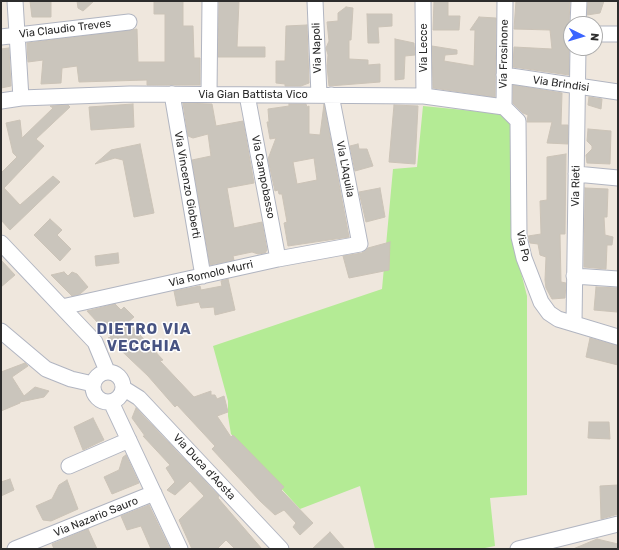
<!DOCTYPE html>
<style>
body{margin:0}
#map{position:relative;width:619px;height:550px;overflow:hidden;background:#efe7dd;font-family:Rubik,sans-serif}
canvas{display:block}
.frame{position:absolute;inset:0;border:2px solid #2c2c2c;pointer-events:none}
.north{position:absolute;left:563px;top:16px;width:40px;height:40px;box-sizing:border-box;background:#fff;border:1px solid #ababab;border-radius:50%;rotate:95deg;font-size:11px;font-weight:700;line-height:16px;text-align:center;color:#2c2c2c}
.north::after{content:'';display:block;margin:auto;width:14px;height:18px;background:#3b64ff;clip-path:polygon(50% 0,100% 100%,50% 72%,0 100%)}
</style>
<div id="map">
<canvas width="619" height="550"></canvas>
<div class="frame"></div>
<div class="north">N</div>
</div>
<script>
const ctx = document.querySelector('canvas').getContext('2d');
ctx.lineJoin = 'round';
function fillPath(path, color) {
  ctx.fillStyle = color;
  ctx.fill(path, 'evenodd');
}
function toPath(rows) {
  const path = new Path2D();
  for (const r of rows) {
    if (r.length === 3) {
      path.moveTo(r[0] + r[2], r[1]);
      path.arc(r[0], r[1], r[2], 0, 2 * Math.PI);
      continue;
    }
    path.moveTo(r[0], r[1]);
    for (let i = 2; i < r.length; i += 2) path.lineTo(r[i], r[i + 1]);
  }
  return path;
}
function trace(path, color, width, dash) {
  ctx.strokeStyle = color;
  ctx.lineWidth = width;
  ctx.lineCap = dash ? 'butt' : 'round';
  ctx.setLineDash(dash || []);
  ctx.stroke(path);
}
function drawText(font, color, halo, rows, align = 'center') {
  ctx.font = font + ' Rubik,sans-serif';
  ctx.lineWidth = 3;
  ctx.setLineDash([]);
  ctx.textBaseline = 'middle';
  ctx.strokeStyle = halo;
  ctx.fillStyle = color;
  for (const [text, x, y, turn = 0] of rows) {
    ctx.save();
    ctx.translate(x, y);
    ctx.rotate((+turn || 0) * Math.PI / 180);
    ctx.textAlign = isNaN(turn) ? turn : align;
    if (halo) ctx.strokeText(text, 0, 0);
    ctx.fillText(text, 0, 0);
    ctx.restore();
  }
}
fillPath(toPath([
 [423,106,504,114,513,122,512,237,527,296,527,495,490,498,495,546,480,549,375,549,360,486,300,509,231,434,228,416,228,401,213,346,382,289,393,169,417,167]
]), '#b4eb95');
const building = toPath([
 [30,1,51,1,51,17,32,17,30,1],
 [77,1,94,1,83,11,78,8,77,1],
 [183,1,183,26,193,26,194,58,200,58,200,85,147,85,147,80,79,82,77,66,62,68,61,83,41,84,43,60,28,62,27,43,137,29,138,62,165,62,165,14,154,14,154,2,183,1],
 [219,1,239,1,237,47,265,47,265,57,218,57,219,1],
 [434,1,448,1,448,16,460,16,459,30,433,30,434,1],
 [516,1,570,1,569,24,571,43,569,48,569,75,513,67,514,47,552,49,550,30,514,29,516,1],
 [588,1,604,1,600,13,587,15,588,1],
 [346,7,353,8,351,40,349,40,349,59,368,60,368,65,380,64,380,82,329,86,327,66,328,55,326,48,329,41,327,22,338,21,338,13,346,7],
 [367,14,392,14,392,26,378,27,379,43,368,43,367,14],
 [479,17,496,18,495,97,433,88,432,46,457,50,457,54,445,55,444,61,474,66,475,30,470,30,479,17],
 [307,25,309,83,301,86,285,86,285,84,276,83,276,61,285,61,286,26,307,25],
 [395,39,414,43,415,55,405,56,404,79,395,80,395,39],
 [9,48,11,86,1,88,1,49,9,48],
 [513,85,562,93,561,125,568,125,568,144,547,143,552,122,527,122,528,115,523,113,513,103,513,85],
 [589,97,602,99,601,109,588,105,589,97],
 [183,103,212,104,216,126,243,121,254,183,227,188,234,228,262,222,267,250,265,253,258,254,252,252,233,256,234,260,210,265,192,160,211,156,208,134,193,138,188,136,183,103],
 [133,104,134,127,91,130,89,107,133,104],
 [289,104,306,104,307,107,309,106,309,134,320,135,324,104,349,237,288,246,284,223,287,222,282,194,279,194,278,190,275,191,268,159,276,138,270,139,267,122,269,122,268,109,289,106,289,104],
 [314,158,317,180,297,184,293,162,314,158],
 [68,105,70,107,36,139,44,146,4,188,20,205,53,176,60,182,10,230,1,220,1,173,17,157,13,153,6,123,20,120,22,138,53,108,50,106,68,105],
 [394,105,418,106,415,164,389,162,394,105],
 [588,129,611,131,610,164,587,163,586,155,592,149,592,146,587,141,588,129],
 [140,144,154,213,134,217,123,160,115,158,95,164,111,150,140,144],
 [358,144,359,149,367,149,373,166,355,171,350,146,358,144],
 [566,154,565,234,560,234,561,282,566,283,565,298,552,299,546,288,545,280,546,257,540,255,538,244,530,243,528,236,541,234,540,201,547,200,547,157,566,154],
 [380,188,385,217,366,222,359,192,380,188],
 [585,188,608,189,607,217,604,217,605,235,613,237,612,245,607,245,606,269,584,267,585,188],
 [50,219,62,230,57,235,71,249,60,261,34,235,50,219],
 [390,242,389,270,349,278,343,256,362,253,368,248,390,242],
 [118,253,119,263,96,266,95,256,118,253],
 [1,260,15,275,1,287,1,260],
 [64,272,68,276,72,272,77,274,88,287,80,294,72,296,51,275,64,272],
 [228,279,235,310,215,315,214,307,201,308,199,302,177,306,174,291,200,286,201,290,222,286,221,281,228,279],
 [596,287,618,288,617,312,594,310,596,287],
 [115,304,121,310,124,307,134,317,128,322,163,360,160,361,194,397,211,391,211,395,215,395,217,399,224,396,228,412,217,416,231,437,233,435,284,487,281,490,313,523,300,535,293,527,296,523,284,510,275,515,260,501,212,449,215,446,177,405,175,407,148,376,108,338,111,337,87,311,115,304],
 [590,338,618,346,618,365,586,357,590,338],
 [25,363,28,366,12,377,24,396,35,387,49,391,44,397,20,402,20,403,1,411,1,372,25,363],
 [136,408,219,496,218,498,262,549,235,549,226,540,217,549,192,549,179,520,204,496,190,481,175,495,167,490,175,482,166,468,170,465,143,436,145,436,132,418,136,408],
 [93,418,104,440,83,450,74,427,93,418],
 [589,422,609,422,610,439,588,438,589,422],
 [126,455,139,483,112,494,104,477,119,470,123,457,126,455],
 [10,479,14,490,1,496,1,482,10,479],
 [67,480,78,509,51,521,43,520,36,506,52,499,59,485,67,480],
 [618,485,618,514,601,519,600,486,618,485],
 [149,505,170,549,151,549,141,526,127,530,121,516,149,505],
 [88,529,97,549,54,549,52,544,88,529],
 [330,532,345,549,312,549,330,532],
 [597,539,618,544,618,549,573,549,597,539]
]);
fillPath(building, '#cac5bc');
trace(building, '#cbc3b7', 1);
const minor = toPath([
 [15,1,21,98],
 [315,1,319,95],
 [423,1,424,96],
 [578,24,579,1],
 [595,34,618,34],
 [1,37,129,22],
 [504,75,618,92],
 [172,94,203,276],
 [209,94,210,1],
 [247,95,278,259],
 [1,101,21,98,130,94,424,96,504,107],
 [504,107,518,121,519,237,524,258,541,302,549,313,558,319,618,337],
 [504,107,505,1],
 [576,174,618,178],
 [1,243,95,342,107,371],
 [574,276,618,279],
 [62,307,278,259,360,244,331,95],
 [574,323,578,48],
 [1,331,46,369,71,379,93,384],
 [108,387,15],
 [123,388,139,398,281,549],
 [111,402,180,549],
 [69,466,129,440],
 [15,549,154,493],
 [518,549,618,524]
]);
trace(minor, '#b1b5c1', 17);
trace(minor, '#fff', 15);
drawText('11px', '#2c2c2c', '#fff', [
 ["Via Claudio Treves",65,29,-7],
 ["Via Napoli",317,48,-92],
 ["Via Lecce",424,48,-90],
 ["Via Frosinone",504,54,-89],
 ["Via Brindisi",561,84,8],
 ["Via Gian Battista Vico",253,95],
 ["Via L'Aquila",345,169,79],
 ["Via Campobasso",263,177,79],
 ["Via Vincenzo Gioberti",187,185,80],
 ["Via Rieti",576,186,-89],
 ["Via Po",523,246,79],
 ["Via Romolo Murri",211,274,-13],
 ["Via Duca d'Aosta",204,467,47],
 ["Via Nazario Sauro",96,517,-22]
]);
ctx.letterSpacing = '1px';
drawText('bold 15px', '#475382', '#fff', [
 ["DIETRO VIA",144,330],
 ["VECCHIA",144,347]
]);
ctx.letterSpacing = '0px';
</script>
